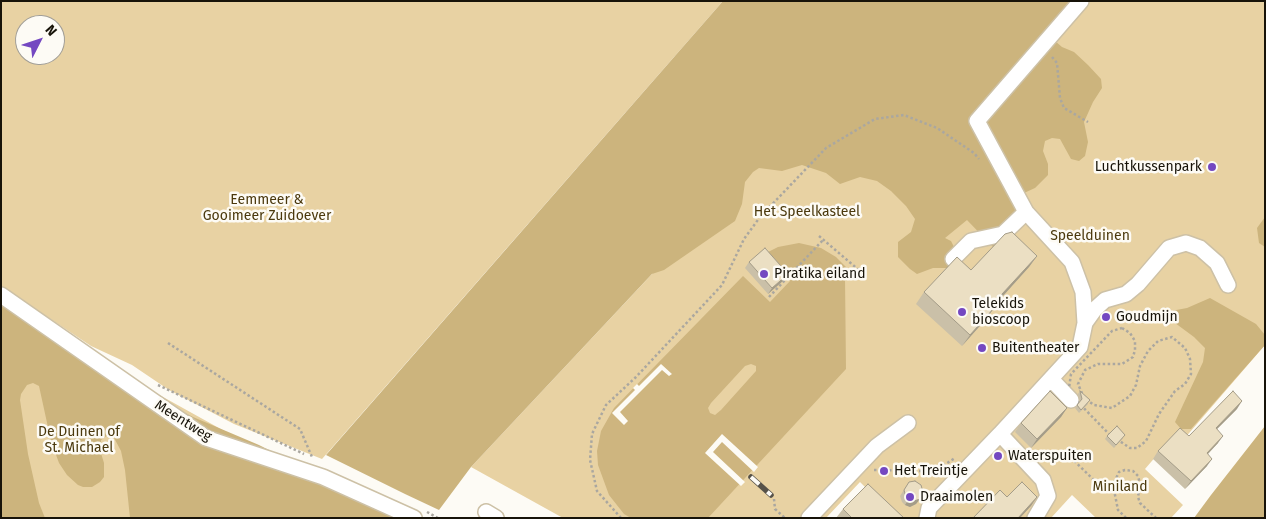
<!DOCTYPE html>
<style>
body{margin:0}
#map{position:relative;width:1266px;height:519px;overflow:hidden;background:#fdfbf5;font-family:"Fira Sans",sans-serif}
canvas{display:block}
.frame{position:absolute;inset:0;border:2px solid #171309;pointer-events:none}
.north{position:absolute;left:15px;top:15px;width:50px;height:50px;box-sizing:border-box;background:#fdfbf5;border:1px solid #a19e97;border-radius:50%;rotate:49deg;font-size:14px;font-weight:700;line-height:20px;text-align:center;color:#171309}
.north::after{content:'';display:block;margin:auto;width:18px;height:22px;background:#7448c1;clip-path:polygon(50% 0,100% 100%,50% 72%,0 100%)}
</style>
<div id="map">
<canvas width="1266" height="519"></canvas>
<div class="frame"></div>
<div class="north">N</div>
</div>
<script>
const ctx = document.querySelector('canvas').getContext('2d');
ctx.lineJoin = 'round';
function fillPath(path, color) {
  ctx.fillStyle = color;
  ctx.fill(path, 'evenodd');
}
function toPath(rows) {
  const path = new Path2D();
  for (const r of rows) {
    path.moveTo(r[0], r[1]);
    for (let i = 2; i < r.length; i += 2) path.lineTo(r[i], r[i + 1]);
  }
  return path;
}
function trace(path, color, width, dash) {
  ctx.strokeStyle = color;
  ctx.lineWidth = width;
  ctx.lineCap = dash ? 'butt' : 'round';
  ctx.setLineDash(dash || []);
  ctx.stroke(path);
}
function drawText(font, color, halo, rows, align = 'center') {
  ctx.font = font + ' "Fira Sans",sans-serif';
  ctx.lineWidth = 5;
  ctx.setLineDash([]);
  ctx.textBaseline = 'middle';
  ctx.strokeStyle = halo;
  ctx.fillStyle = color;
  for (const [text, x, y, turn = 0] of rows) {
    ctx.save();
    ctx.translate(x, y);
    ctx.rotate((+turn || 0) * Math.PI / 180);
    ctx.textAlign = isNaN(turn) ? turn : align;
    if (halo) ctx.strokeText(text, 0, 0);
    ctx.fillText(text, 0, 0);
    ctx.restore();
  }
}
fillPath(toPath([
 [1,1,723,1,322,459,234,424,169,390,132,365,91,346,1,286],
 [25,25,55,25,55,55,25,55],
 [805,1,1265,1,1265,345,1184,439,1176,433,1145,469,1183,505,1171,518,1096,518,1072,495,1051,518,896,518,860,482,826,518,563,518,471,467,775,143],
 [1,307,381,518,1,518]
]), '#e8d2a3');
fillPath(toPath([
 [723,1,1074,1,1048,35,1062,47,1074,52,1088,65,1101,79,1102,88,1093,102,1084,122,1088,142,1085,156,1079,161,1071,159,1060,139,1052,138,1045,141,1043,151,1048,164,1048,175,1035,188,1024,193,1025,206,994,248,967,220,945,238,951,241,959,257,949,268,933,268,917,274,910,269,898,257,898,242,911,232,915,219,906,206,891,191,877,181,860,177,840,184,826,173,802,165,782,171,759,168,753,172,745,182,742,204,735,221,664,270,652,274,471,467,439,510,405,494,326,455],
 [1265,217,1265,247,1259,243,1257,228],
 [1210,298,1256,324,1265,335,1265,345,1191,429,1181,429,1175,422,1203,362,1205,348,1194,337,1171,320,1171,311,1187,308],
 [1,301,91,364,193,417,259,445,404,518,130,518,125,470,121,451,112,434,108,435,101,440,100,450,104,463,104,477,100,482,92,487,83,487,78,485,67,475,59,463,51,441,39,386,33,383,27,385,21,394,20,400,28,454,39,503,45,518,1,518],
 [1265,426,1265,518,1194,518,1211,495]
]), '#ccb47d');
fillPath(toPath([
 [799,243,821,248,836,257,850,271,845,278,846,369,708,518,631,518,624,514,609,495,598,465,597,451,601,431,614,408,743,276,770,302,790,281,764,254,778,247],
 [751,364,756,366,756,371,721,410,715,415,710,413,708,408,711,403,745,366]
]), '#ceb57f');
fillPath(toPath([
 [661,364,672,374,669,376,662,370,620,412,628,421,624,425,612,413,635,390,633,388,637,384,639,386],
 [722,434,758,467,754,472,722,442,713,452,745,482,741,486,705,453]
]), '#fdfbf5');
const minor = toPath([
 [1026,212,977,121,1081,1],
 [953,259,971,241,1003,234,1026,212,1072,262,1083,292,1085,323,1080,347,1000,434],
 [1,295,206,438,323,477,414,518],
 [1085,323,1095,309,1105,300,1126,294,1138,284,1169,248,1186,243,1200,248,1217,263,1228,285],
 [1051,379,1071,400],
 [486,512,496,518],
 [809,518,877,446,908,423],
 [927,518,929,508,1000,434,1043,480,1048,496,1035,518]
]);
trace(minor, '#cdc1a6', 18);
trace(toPath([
 [1052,57,1057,63,1060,98,1064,108,1088,122],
 [819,236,860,271],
 [769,297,823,240],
 [1122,328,1130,333,1135,341,1135,350,1133,357,1122,364,1098,364,1085,370,1078,384,1084,398,1094,405,1112,408,1130,396,1136,385,1140,366,1148,351,1158,341,1172,337,1185,348,1190,359,1191,374,1185,384,1175,391,1159,414,1146,441,1137,448,1130,448,1109,434,1073,397,1069,388,1071,374,1112,331,1122,328],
 [168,343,300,429,312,457],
 [158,385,304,454],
 [1067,454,1095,481,1102,485,1113,485],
 [874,470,924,471,941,467,955,458],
 [774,499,775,509,785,518],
 [427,512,438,518],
 [621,518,597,491,590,460,592,434,606,405,636,377,722,285,744,239,760,217,826,148,875,119,904,115,937,128,974,153,979,159],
 [1126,518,1118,510,1113,485,1119,472,1125,470,1133,471,1138,476,1140,484,1138,497,1140,503,1156,518]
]), '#aaa7a0', 2.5, [2.5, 2.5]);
trace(minor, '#fff', 15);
const rail = toPath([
 [751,477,771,495]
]);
trace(rail, '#565249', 5.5);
trace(rail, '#fdfbf5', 4, [11]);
fillPath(toPath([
 [1037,256,1029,267,993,307,994,308,986,319,962,346,916,304,924,292,971,270],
 [749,262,784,280,768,294,745,268],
 [1080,391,1088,404,1079,413,1075,408,1080,402,1078,394],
 [1067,408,1061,417,1031,448,1015,432,1021,423],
 [1237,409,1217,429,1218,443,1208,454,1207,466,1185,489,1153,459,1158,451,1189,436],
 [1107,436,1123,438,1114,448,1105,439],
 [909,482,920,499,916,504,910,507,905,505,902,502,900,496],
 [843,509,904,518,836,518]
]), '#cac0a8');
fillPath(toPath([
 [1037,256,1029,267,984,317,991,306],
 [788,274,784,280,768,294,772,288],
 [994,308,986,319,962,346,970,335],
 [1242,401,1237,409,1210,436,1216,428],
 [1067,408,1061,417,1031,448,1037,439],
 [1223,436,1218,443,1201,461,1207,453],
 [1212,459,1207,466,1185,489,1191,481],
 [1037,497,1031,506,1020,518,1018,518],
 [909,499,920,499,916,504,910,507,905,505]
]), '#a49c88');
const building = toPath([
 [1012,232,1037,256,991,306,994,308,970,335,924,292,957,257,971,270,1005,234,1012,232],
 [765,248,788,274,772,288,749,262,765,248],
 [1050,391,1067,408,1037,439,1021,423,1050,391],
 [1080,391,1090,400,1081,410,1077,405,1082,399,1080,391],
 [1233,391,1242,401,1216,428,1223,436,1207,453,1212,459,1191,481,1158,451,1180,428,1189,436,1233,391],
 [1117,426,1125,435,1116,445,1107,436,1117,426],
 [915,481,921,485,923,492,920,499,914,501,909,499,906,497,904,490,909,482,915,481],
 [1022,482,1037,497,1018,518,973,518,1000,490,1007,497,1022,482],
 [868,484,904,518,852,518,843,509,868,484]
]);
fillPath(building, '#ebdfc3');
trace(building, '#a49c88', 1);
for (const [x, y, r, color] of [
 [1212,167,5,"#7448c1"],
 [764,274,5,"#7448c1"],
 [962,312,5,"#7448c1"],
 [1106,317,5,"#7448c1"],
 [982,348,5,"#7448c1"],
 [998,456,5,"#7448c1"],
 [884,471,5,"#7448c1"],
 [910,497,5,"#7448c1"]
]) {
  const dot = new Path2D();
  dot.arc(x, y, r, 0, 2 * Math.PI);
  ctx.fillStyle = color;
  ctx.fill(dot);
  trace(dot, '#fdfbf5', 2);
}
drawText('14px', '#171309', '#fdfbf5', [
 ["Luchtkussenpark",1202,167,"right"],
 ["Piratika eiland",774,274],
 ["Telekids",972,304],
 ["bioscoop",972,320],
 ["Goudmijn",1116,317],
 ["Buitentheater",992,348],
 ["Waterspuiten",1008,456],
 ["Het Treintje",894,471],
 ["Draaimolen",920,497]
], 'left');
drawText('14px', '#4b390d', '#fdfbf5', [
 ["Eemmeer &",267,200],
 ["Gooimeer Zuidoever",267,216],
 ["Het Speelkasteel",807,212],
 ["Speelduinen",1090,236],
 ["De Duinen of",79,432],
 ["St. Michael",79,448],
 ["Miniland",1120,487]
]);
drawText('14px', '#171309', '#fdfbf5', [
 ["Meentweg",183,421,32]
]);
</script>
